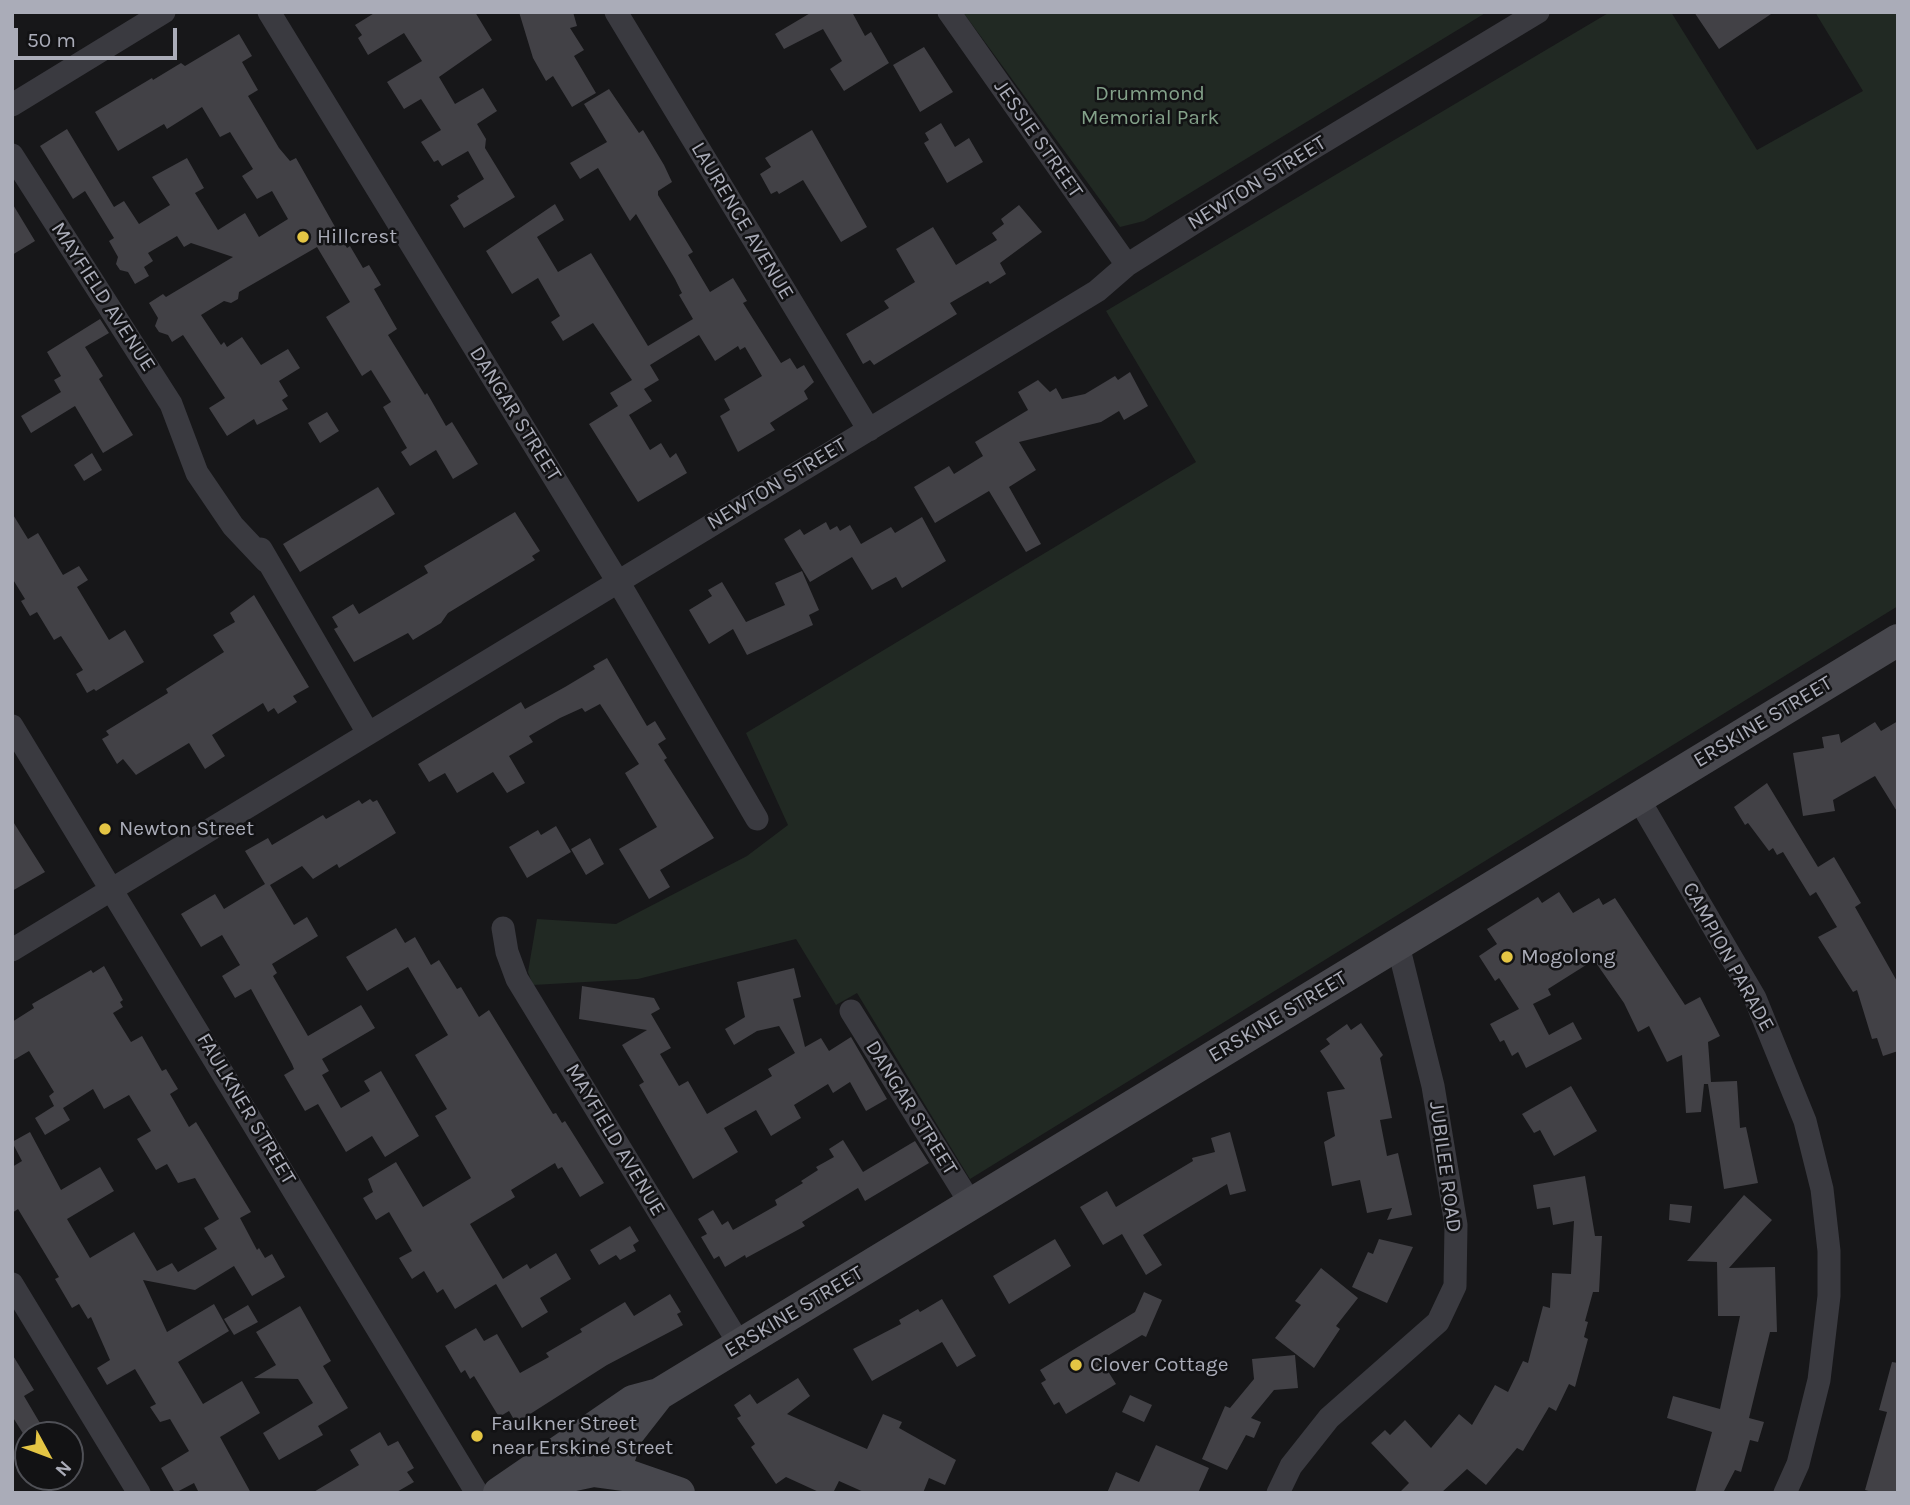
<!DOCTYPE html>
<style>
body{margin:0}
#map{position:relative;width:1910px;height:1505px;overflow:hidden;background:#171719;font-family:Karla,sans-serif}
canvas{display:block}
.frame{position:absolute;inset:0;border:14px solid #aaacb8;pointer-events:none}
.north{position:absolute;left:14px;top:1421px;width:70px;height:70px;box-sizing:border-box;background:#121214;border:2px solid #4f5056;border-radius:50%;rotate:131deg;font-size:19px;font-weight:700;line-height:28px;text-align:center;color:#aaacb8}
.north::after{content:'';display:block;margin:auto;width:24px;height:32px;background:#e4c544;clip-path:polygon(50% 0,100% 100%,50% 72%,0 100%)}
.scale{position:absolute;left:14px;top:28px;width:163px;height:32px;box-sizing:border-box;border:4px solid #aaacb8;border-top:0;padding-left:9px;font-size:21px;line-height:24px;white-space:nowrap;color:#aaacb8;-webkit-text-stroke:5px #121214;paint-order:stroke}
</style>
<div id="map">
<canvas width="1910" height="1505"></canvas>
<div class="frame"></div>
<div class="north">N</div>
<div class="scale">50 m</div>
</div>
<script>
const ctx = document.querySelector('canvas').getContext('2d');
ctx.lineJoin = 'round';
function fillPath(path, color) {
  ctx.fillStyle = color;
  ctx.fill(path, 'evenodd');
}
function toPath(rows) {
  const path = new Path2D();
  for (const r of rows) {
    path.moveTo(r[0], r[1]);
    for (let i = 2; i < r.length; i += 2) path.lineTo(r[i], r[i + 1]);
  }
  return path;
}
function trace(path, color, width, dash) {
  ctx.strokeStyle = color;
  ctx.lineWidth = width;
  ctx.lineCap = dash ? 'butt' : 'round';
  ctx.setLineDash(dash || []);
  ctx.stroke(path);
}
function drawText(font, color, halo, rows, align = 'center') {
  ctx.font = font + ' Karla,sans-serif';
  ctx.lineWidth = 5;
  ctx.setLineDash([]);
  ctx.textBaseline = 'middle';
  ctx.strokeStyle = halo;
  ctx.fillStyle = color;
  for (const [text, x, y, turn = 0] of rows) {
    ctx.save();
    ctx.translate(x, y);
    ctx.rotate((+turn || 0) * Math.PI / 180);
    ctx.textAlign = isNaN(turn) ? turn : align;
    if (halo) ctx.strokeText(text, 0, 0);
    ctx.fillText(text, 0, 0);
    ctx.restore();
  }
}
fillPath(toPath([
 [963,12,1487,12,1144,221,1120,227],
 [1610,12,1671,12,1757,150,1863,91,1815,12,1898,12,1898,606,970,1179,857,993,836,1005,796,939,638,979,533,985,528,972,537,919,616,924,747,856,788,825,746,733,1196,462,1106,311]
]), '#212923');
fillPath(toPath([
 [376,12,475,12,492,40,439,77,455,104,483,88,497,111,477,124,486,139,485,148,515,197,464,228,450,205,459,199,457,196,484,179,468,151,442,166,438,160,434,162,421,142,441,130,421,99,404,109,387,82,422,61,404,33,368,55,358,38,362,35,355,25],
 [519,12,573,12,577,26,570,28,584,50,574,56,596,93,572,107,553,76,546,81,533,58],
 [812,12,852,12,865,36,871,32,889,63,844,91,830,69,842,61,823,29,784,49,775,34],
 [1694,12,1774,12,1719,49],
 [239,34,252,56,242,62,258,90,248,96,279,148,290,161,296,158,347,248,350,246,363,268,369,265,381,285,374,289,397,329,388,335,425,395,427,393,446,426,452,422,478,464,453,479,436,450,410,466,401,452,407,448,383,407,391,402,371,370,362,376,326,317,350,302,317,247,239,292,238,299,231,303,224,301,201,315,221,345,224,342,227,347,242,337,261,365,288,349,300,368,279,381,288,396,282,400,288,409,257,425,254,419,227,436,209,408,225,398,183,335,172,342,168,335,159,332,155,326,158,318,149,303,163,294,166,297,233,257,191,243,184,247,177,236,148,253,153,261,144,267,149,276,135,284,128,272,120,270,116,264,118,257,109,241,114,238,85,191,73,199,40,146,67,129,114,207,124,201,139,224,170,205,152,177,187,158,204,188,195,193,218,230,245,213,259,237,288,219,272,191,257,199,242,176,253,169,230,132,220,137,202,107,167,129,164,124,118,151,95,112,152,78,153,80,181,63,185,66],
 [924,47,953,92,920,112,893,65],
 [609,89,639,133,643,130,664,165,672,182,658,191,658,195,693,252,688,255,710,292,733,278,747,301,743,303,781,363,790,358,797,369,804,365,814,382,804,391,808,399,770,423,775,430,738,452,720,416,730,410,724,399,762,376,745,347,740,350,738,346,715,361,699,335,650,365,659,380,644,389,652,401,629,415,650,450,661,443,670,458,676,453,687,473,638,502,589,424,618,406,610,393,632,380,593,323,563,341,551,322,560,316,538,278,512,294,486,251,555,204,564,220,537,237,558,272,591,253,648,346,693,319,679,295,682,293,675,279,636,214,630,221,598,168,580,179,570,163,607,142,584,104],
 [941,123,955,147,969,138,983,162,947,183,924,143,929,140,925,133],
 [812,130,867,227,841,242,803,180,779,194,777,191,771,194,760,174,771,167,765,158],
 [12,203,35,241,12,255],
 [1019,205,1042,232,1000,263,1006,274,990,284,988,281,950,303,957,314,874,365,870,360,863,364,846,334,889,308,884,301,915,282,896,249,933,227,956,265,997,240,992,233,1004,224,1001,219],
 [100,319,109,333,85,347,103,376,99,379,133,435,103,453,75,406,31,433,21,416,61,392,54,380,61,376,47,352],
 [1130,372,1148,406,1124,420,1119,411,1101,422,1019,442,1036,470,1009,487,1041,544,1026,552,989,491,935,523,914,487,949,466,954,474,983,456,975,442,1028,410,1018,392,1038,380,1050,392,1056,388,1062,399,1085,394,1115,376,1118,380],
 [327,412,339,431,320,443,308,423],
 [92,453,102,470,84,481,74,465],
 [378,487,395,514,300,572,283,544],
 [515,512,540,551,532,556,535,560,448,613,441,623,413,640,408,633,354,662,334,629,338,627,332,617,353,604,359,614,428,573,424,566],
 [12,513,28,539,38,533,63,575,79,566,88,580,77,587,109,640,125,630,144,662,96,691,94,689,87,693,76,674,83,670,61,636,54,640,37,612,30,616,21,601,25,599,12,578],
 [922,517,946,561,902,588,896,577,872,590,852,557,810,582,784,539,800,529,804,535,826,522,830,530,837,526,840,531,850,525,861,544,891,527,895,533],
 [802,571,819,610,809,615,813,625,747,655,733,629,709,644,689,610,712,596,708,590,722,582,746,622,785,605,775,583],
 [254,595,309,687,293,696,297,702,278,714,274,708,268,712,263,703,212,735,225,756,205,769,189,743,136,775,123,759,117,764,102,739,109,735,106,731,168,693,166,689,224,652,213,635,235,622,230,613],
 [607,658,647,726,655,721,666,739,658,744,667,758,664,760,714,838,660,870,670,887,649,899,619,849,657,827,625,773,639,764,600,704,585,712,582,708,560,718,529,736,533,742,509,756,525,783,507,793,493,772,457,793,445,773,429,782,418,764,521,702,525,709,565,687,595,669,593,666],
 [1898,721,1898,813,1875,776,1833,800,1835,811,1803,816,1793,753,1824,748,1822,737,1839,734,1841,743,1875,722,1881,731],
 [1767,783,1818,867,1834,857,1861,903,1855,907,1898,983,1898,1051,1883,1056,1877,1038,1872,1039,1857,990,1853,992,1818,937,1837,927,1816,892,1810,896,1783,852,1777,855,1773,848,1769,851,1748,823,1745,825,1734,807],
 [370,799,373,802,377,800,396,833,339,868,337,864,313,879,302,866,270,885,294,925,307,917,318,936,272,964,277,973,273,976,308,1036,361,1005,375,1028,322,1059,329,1071,322,1075,341,1108,370,1091,364,1081,381,1071,419,1136,385,1157,372,1136,346,1152,318,1104,305,1111,284,1075,294,1069,292,1064,251,989,235,998,222,976,240,965,222,935,201,947,181,914,215,894,224,909,265,884,245,851,268,838,272,845,323,815,326,819,359,800,362,804],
 [12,820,45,872,12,891],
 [556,826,571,852,527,878,509,847,538,830,541,835],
 [590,838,604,864,586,875,571,849],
 [1559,892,1573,913,1599,898,1603,905,1615,898,1685,1005,1700,997,1720,1036,1708,1042,1711,1082,1737,1081,1740,1128,1746,1127,1758,1183,1724,1189,1708,1084,1704,1084,1701,1112,1686,1113,1682,1055,1667,1062,1649,1026,1638,1032,1624,1003,1594,960,1548,989,1551,995,1533,1004,1549,1035,1573,1022,1582,1039,1526,1068,1518,1052,1512,1056,1504,1040,1500,1042,1490,1024,1519,1009,1499,978,1495,981,1479,956,1497,944,1487,929,1538,897,1542,903],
 [396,928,405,943,415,937,431,965,439,960,457,989,461,987,479,1017,489,1010,553,1114,556,1113,562,1123,565,1121,604,1183,580,1197,562,1167,558,1169,555,1163,511,1190,515,1197,470,1224,503,1279,527,1264,530,1269,556,1253,571,1279,540,1298,548,1312,522,1328,496,1284,455,1309,443,1289,437,1293,424,1271,412,1279,399,1258,412,1251,389,1212,376,1220,363,1198,373,1192,368,1179,396,1162,423,1207,471,1178,435,1116,447,1109,415,1055,448,1035,408,967,367,991,346,957],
 [104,966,123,1000,120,1002,123,1007,113,1013,131,1042,142,1036,162,1071,166,1069,178,1089,170,1094,189,1127,196,1122,251,1212,240,1218,257,1250,259,1248,265,1258,272,1254,285,1277,252,1296,234,1266,195,1290,143,1280,167,1332,214,1304,229,1331,178,1362,203,1404,242,1381,260,1413,220,1437,251,1493,199,1493,194,1483,175,1493,161,1468,189,1451,170,1419,160,1422,150,1407,156,1404,135,1369,107,1385,97,1368,110,1360,91,1317,88,1319,79,1304,72,1308,55,1279,59,1277,18,1209,12,1213,12,1167,22,1161,12,1142,30,1132,61,1190,100,1167,114,1191,67,1219,90,1258,134,1232,157,1271,172,1263,178,1272,217,1249,204,1228,219,1219,195,1178,178,1183,167,1164,156,1170,137,1139,151,1131,129,1095,104,1109,93,1089,63,1108,70,1120,45,1135,35,1118,54,1106,49,1096,54,1092,29,1051,12,1061,12,1022,34,1008,32,1004,91,970,93,973],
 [794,968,801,997,793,999,805,1047,821,1038,829,1051,851,1037,887,1099,866,1111,850,1082,833,1093,828,1084,794,1105,801,1118,771,1136,756,1110,724,1128,738,1152,693,1179,639,1085,644,1082,622,1045,647,1030,579,1019,582,986,654,998,660,1009,651,1014,671,1048,660,1054,679,1086,688,1081,707,1114,772,1076,768,1069,795,1053,779,1026,757,1031,734,1045,725,1029,745,1017,737,982],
 [1361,1023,1383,1055,1380,1058,1392,1118,1380,1120,1387,1156,1398,1153,1412,1215,1387,1220,1392,1208,1367,1213,1360,1180,1332,1186,1324,1142,1335,1136,1327,1092,1345,1089,1320,1051,1330,1044,1326,1039,1347,1024,1351,1030],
 [1571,1086,1597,1131,1554,1156,1540,1130,1534,1133,1522,1114],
 [1230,1132,1246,1191,1230,1195,1227,1184,1143,1235,1162,1265,1146,1275,1122,1234,1103,1245,1080,1207,1107,1191,1116,1207,1193,1161,1192,1158,1215,1152,1211,1138],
 [843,1140,863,1172,915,1141,929,1163,865,1201,858,1188,802,1222,805,1226,746,1258,745,1255,725,1267,719,1256,714,1259,701,1237,707,1234,698,1219,713,1210,722,1225,728,1221,733,1230,777,1205,775,1200,803,1183,801,1181,818,1170,816,1167,834,1157,829,1149],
 [1585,1176,1595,1236,1602,1236,1599,1292,1593,1292,1585,1321,1588,1322,1584,1337,1588,1339,1575,1387,1569,1384,1556,1411,1549,1407,1523,1451,1517,1448,1486,1485,1467,1469,1441,1493,1399,1493,1409,1483,1371,1443,1385,1430,1390,1435,1405,1420,1431,1448,1459,1414,1472,1425,1495,1385,1508,1392,1523,1361,1528,1363,1543,1306,1550,1308,1552,1273,1571,1274,1574,1221,1553,1225,1550,1207,1537,1209,1533,1185],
 [1744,1195,1772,1220,1729,1268,1775,1267,1777,1332,1770,1332,1749,1418,1764,1422,1758,1442,1750,1440,1741,1472,1735,1470,1723,1493,1695,1493,1712,1432,1667,1418,1673,1396,1720,1409,1740,1316,1718,1316,1717,1262,1687,1261],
 [1670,1204,1692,1206,1690,1223,1669,1220],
 [630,1226,639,1241,633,1245,636,1251,620,1260,616,1255,599,1265,590,1250],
 [1055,1239,1071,1266,1009,1304,993,1276],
 [1379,1239,1413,1247,1387,1303,1352,1287,1368,1252,1373,1254],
 [1321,1268,1358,1298,1336,1326,1340,1329,1314,1368,1275,1338,1301,1305,1295,1301],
 [1144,1292,1162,1300,1146,1337,1142,1335,1101,1360,1116,1384,1066,1414,1059,1402,1054,1405,1041,1383,1046,1380,1040,1370,1135,1312],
 [670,1294,681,1312,677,1314,683,1325,607,1365,516,1423,509,1411,499,1417,474,1376,470,1379,465,1370,461,1373,445,1346,476,1328,484,1341,497,1334,520,1373,549,1357,546,1353,582,1332,580,1329,625,1302,634,1316],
 [942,1299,976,1356,957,1367,942,1342,872,1381,853,1349,901,1324,899,1320,918,1309,920,1312],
 [248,1305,258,1322,234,1335,224,1319],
 [300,1306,331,1361,323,1366,348,1408,318,1426,323,1435,279,1460,263,1433,313,1403,298,1379,254,1378,276,1365,256,1332],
 [12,1354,34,1390,24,1396,47,1435,24,1435,12,1416],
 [1295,1355,1298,1388,1274,1390,1251,1418,1261,1422,1254,1438,1246,1435,1227,1470,1202,1459,1225,1406,1230,1408,1254,1379,1252,1359],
 [1892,1362,1898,1363,1898,1493,1876,1493,1865,1490,1887,1412,1879,1410],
 [798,1378,810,1396,787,1414,867,1449,883,1414,902,1422,899,1428,956,1460,945,1485,929,1478,923,1493,866,1493,839,1481,833,1493,821,1493,786,1477,776,1484,751,1447,755,1444,737,1418,741,1416,734,1405,750,1394,757,1404],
 [1130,1395,1152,1405,1144,1422,1122,1412],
 [380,1432,388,1446,398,1441,414,1468,407,1472,414,1482,395,1493,312,1493,359,1465,350,1450],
 [1156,1445,1209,1468,1198,1493,1107,1493,1116,1472,1139,1482]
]), '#424146');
trace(toPath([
 [269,12,626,595,757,819],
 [616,12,869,430],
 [949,12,1127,265],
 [12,105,164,12],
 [12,155,171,404,197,473,233,526,266,561],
 [261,549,368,733],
 [12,726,477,1493],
 [1638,798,1755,998,1805,1121,1822,1189,1829,1251,1829,1296,1819,1380,1798,1464,1785,1493],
 [503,928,507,952,517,979,740,1345],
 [12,950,1097,291,1127,265,1303,154,1538,12],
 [851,1011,971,1204],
 [12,1284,139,1493],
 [1278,1493,1291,1466,1329,1418,1438,1322,1455,1286,1456,1225,1433,1086,1398,945]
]), '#3a3a40', 23);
trace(toPath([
 [614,1473,627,1435,659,1394],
 [517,1487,593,1471,630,1476,679,1493],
 [499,1493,633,1401,659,1394,1898,640]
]), '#47474d', 32);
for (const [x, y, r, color] of [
 [303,237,7,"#e4c544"],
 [105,829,7,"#e4c544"],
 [1507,957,7,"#e4c544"],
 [1076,1365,7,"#e4c544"],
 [477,1436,7,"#e4c544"]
]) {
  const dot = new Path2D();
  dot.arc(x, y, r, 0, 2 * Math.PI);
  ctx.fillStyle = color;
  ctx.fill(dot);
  trace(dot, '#121214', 2.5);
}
drawText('21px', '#83a189', '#121214', [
 ["Drummond",1150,94],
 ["Memorial Park",1150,118]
]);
drawText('21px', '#aaacb8', '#121214', [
 ["JESSIE STREET",1038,139,55],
 ["NEWTON STREET",1257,183,-32],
 ["LAURENCE AVENUE",742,221,59],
 ["MAYFIELD AVENUE",103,297,57],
 ["DANGAR STREET",515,414,58],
 ["NEWTON STREET",777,484,-31],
 ["ERSKINE STREET",1763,722,-31],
 ["CAMPION PARADE",1728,957,61],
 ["ERSKINE STREET",1278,1017,-31],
 ["DANGAR STREET",911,1108,58],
 ["FAULKNER STREET",246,1109,59],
 ["MAYFIELD AVENUE",615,1140,59],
 ["JUBILEE ROAD",1445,1167,82],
 ["ERSKINE STREET",794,1312,-31]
]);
drawText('21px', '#aaacb8', '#121214', [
 ["Hillcrest",317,237],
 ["Newton Street",119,829],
 ["Mogolong",1521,957],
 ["Clover Cottage",1090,1365],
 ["Faulkner Street",491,1424],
 ["near Erskine Street",491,1448]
], 'left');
</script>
